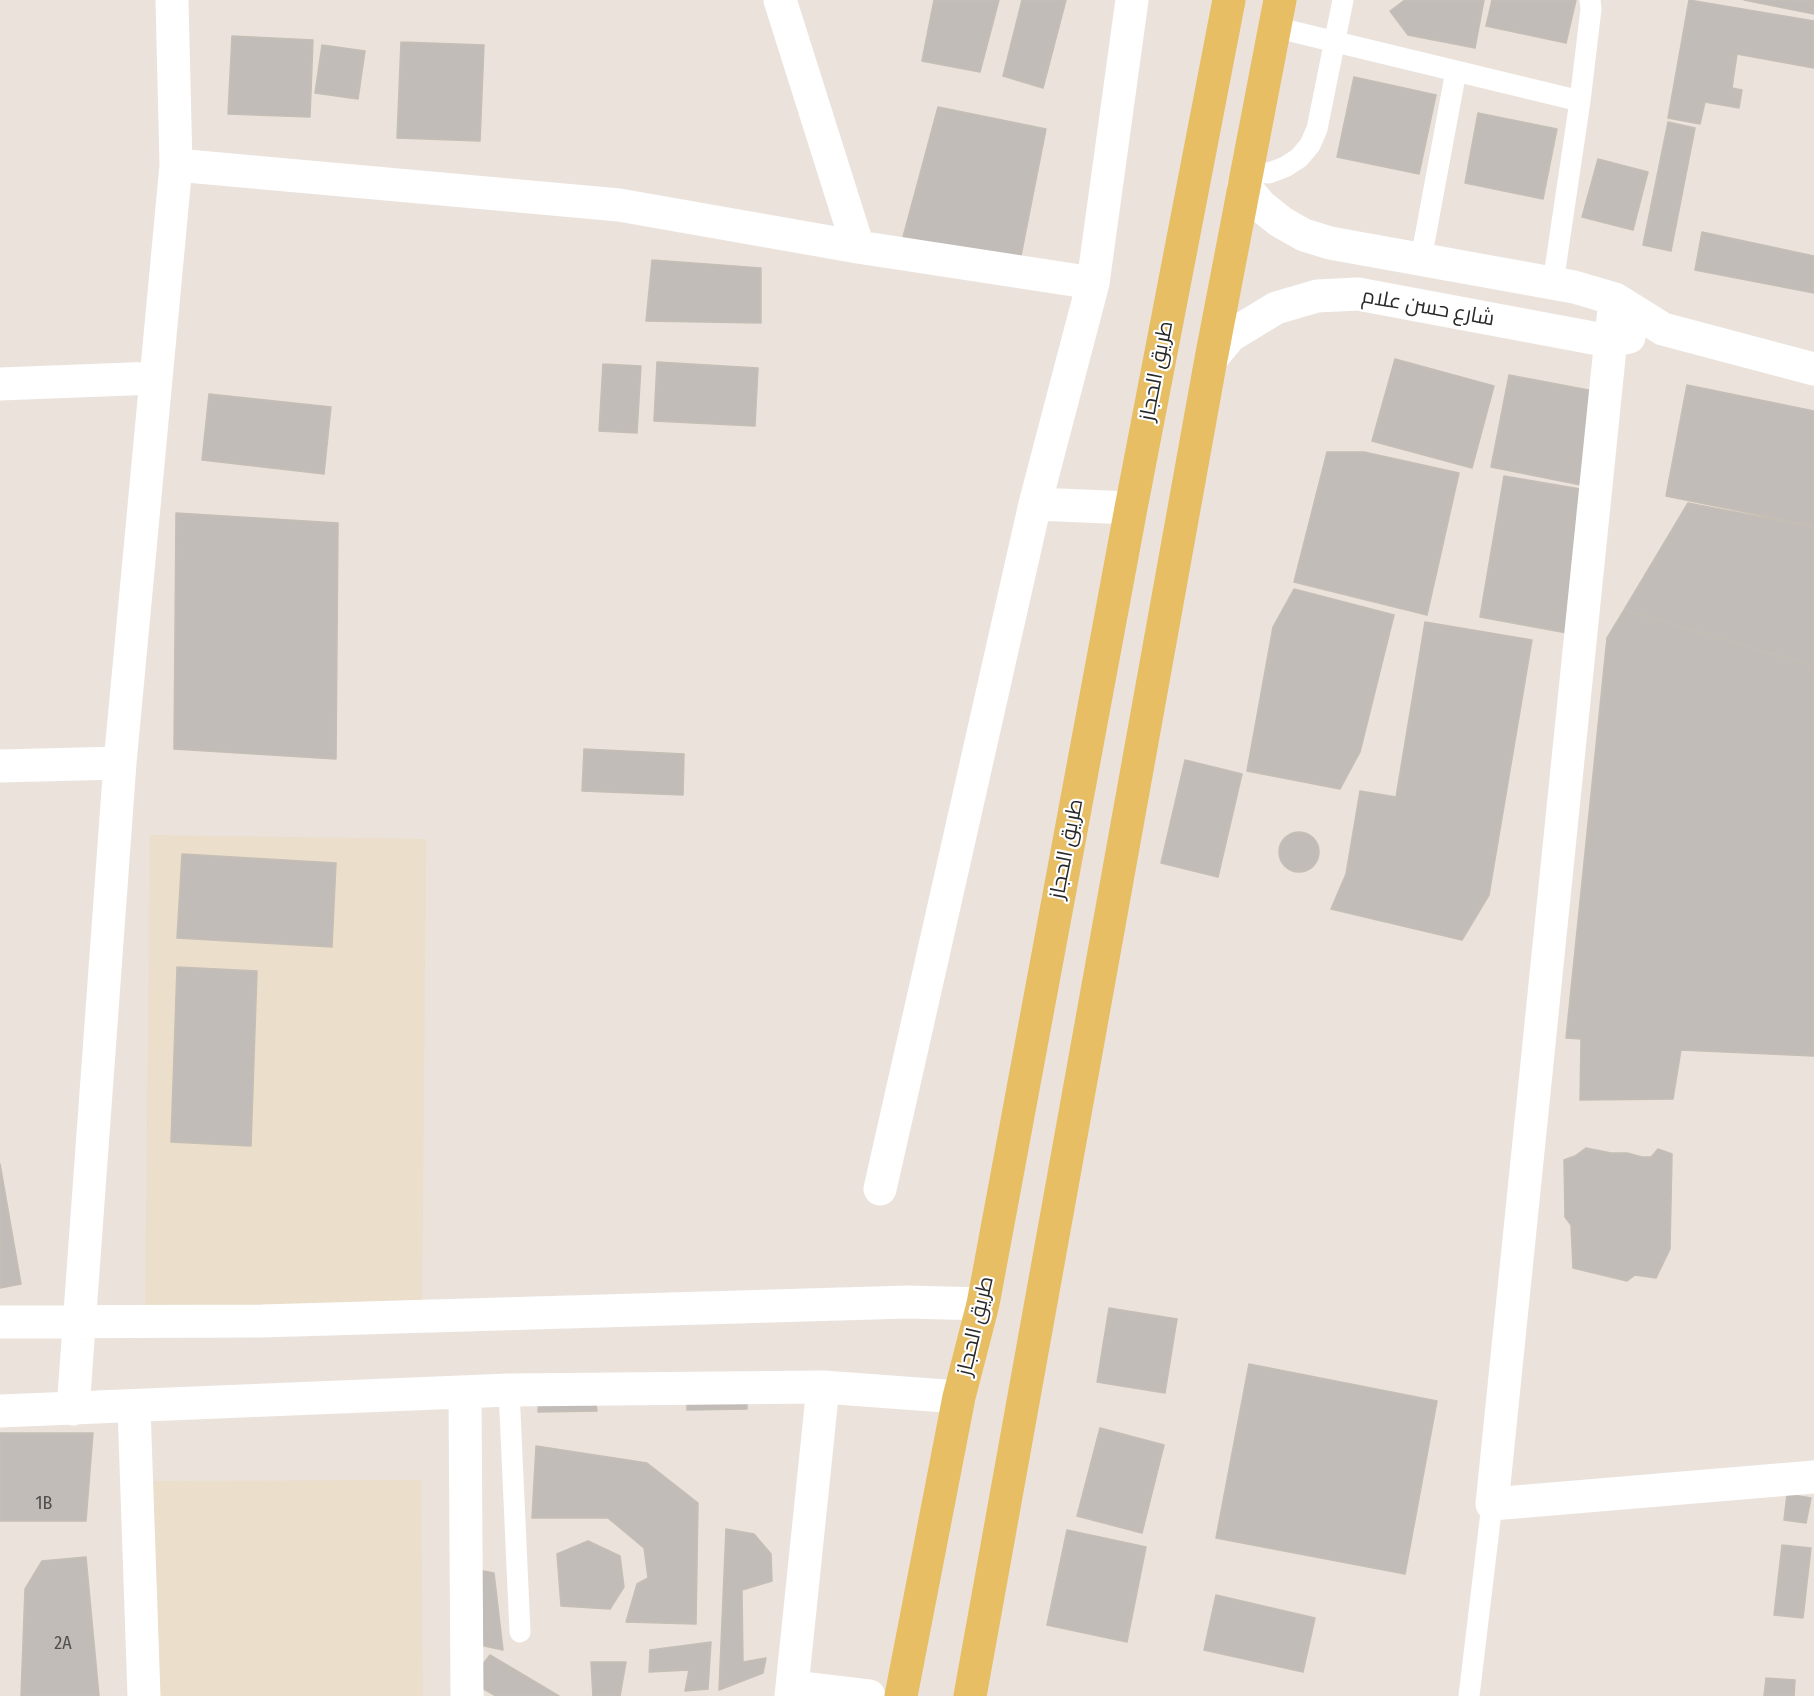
<!DOCTYPE html>
<meta charset="utf-8">
<style>
body{margin:0}
canvas{display:block;background:#eae2db}
</style>
<canvas width="1814" height="1696"></canvas>
<script>
const ctx = document.querySelector('canvas').getContext('2d');
ctx.lineJoin = 'round';
function fillPath(path, color) {
  ctx.fillStyle = color;
  ctx.fill(path, 'evenodd');
}
function toPath(rows) {
  const path = new Path2D();
  for (const r of rows) {
    if (r.length === 3) {
      path.moveTo(r[0] + r[2], r[1]);
      path.arc(r[0], r[1], r[2], 0, 2 * Math.PI);
      continue;
    }
    path.moveTo(r[0], r[1]);
    for (let i = 2; i < r.length; i += 2) path.lineTo(r[i], r[i + 1]);
  }
  return path;
}
function trace(path, color, width, dash) {
  ctx.strokeStyle = color;
  ctx.lineWidth = width;
  ctx.lineCap = dash ? 'butt' : 'round';
  ctx.setLineDash(dash || []);
  ctx.stroke(path);
}
function drawText(font, color, halo, rows, align = 'center') {
  ctx.font = font + ' "Fira Sans Condensed",Cairo,sans-serif';
  ctx.lineWidth = 4.5;
  ctx.setLineDash([]);
  ctx.textBaseline = 'middle';
  ctx.strokeStyle = halo;
  ctx.fillStyle = color;
  for (const [text, x, y, turn = 0] of rows) {
    ctx.save();
    ctx.translate(x, y);
    ctx.rotate((+turn || 0) * Math.PI / 180);
    ctx.textAlign = isNaN(turn) ? turn : align;
    if (halo) ctx.strokeText(text, 0, 0);
    ctx.fillText(text, 0, 0);
    ctx.restore();
  }
}
fillPath(toPath([
 [150,835,426,839,422,1326,145,1323],
 [421,1480,423,1696,155,1696,153,1481]
]), '#ebdecb');
const building = toPath([
 [934,0,999,0,980,72,922,61,934,0],
 [1022,0,1066,0,1043,88,1003,76,1022,0],
 [1405,0,1484,0,1475,48,1408,35,1390,11,1405,0],
 [1492,0,1576,0,1566,43,1486,26,1492,0],
 [1689,0,1814,21,1814,68,1737,54,1732,88,1742,90,1739,108,1705,102,1700,124,1668,118,1689,0],
 [1744,0,1814,0,1814,14,1744,0],
 [232,36,313,40,310,117,228,114,232,36],
 [401,42,484,45,480,141,397,138,401,42],
 [322,45,365,51,358,99,315,93,322,45],
 [1354,77,1436,95,1419,174,1337,157,1354,77],
 [938,107,1046,129,1018,271,903,237,938,107],
 [1478,113,1557,129,1543,199,1465,183,1478,113],
 [1668,122,1695,128,1671,251,1643,245,1668,122],
 [1598,159,1648,172,1633,230,1582,217,1598,159],
 [1702,232,1814,256,1814,293,1695,270,1702,232],
 [652,260,761,268,761,323,646,321,652,260],
 [1395,359,1494,386,1472,468,1372,441,1395,359],
 [657,362,758,368,755,426,654,421,657,362],
 [603,364,641,366,637,433,599,431,603,364],
 [1509,375,1599,392,1581,485,1491,467,1509,375],
 [1687,385,1814,411,1814,526,1666,496,1687,385],
 [209,394,331,407,324,474,202,460,209,394],
 [1327,452,1364,452,1459,473,1427,615,1294,582,1327,452],
 [1504,476,1592,491,1567,633,1480,617,1504,476],
 [1688,503,1814,527,1814,666,1624,610,1688,503],
 [176,513,338,523,336,759,174,749,176,513],
 [1294,589,1394,615,1360,752,1340,789,1247,771,1273,627,1294,589],
 [1624,610,1814,666,1814,1056,1681,1050,1673,1099,1580,1100,1581,1039,1566,1038,1607,638,1624,610],
 [1425,622,1532,640,1489,895,1462,940,1331,909,1346,874,1360,791,1396,797,1425,622],
 [584,749,684,754,683,795,582,791,584,749],
 [1185,760,1242,774,1218,877,1161,863,1185,760],
 [1299,852,20],
 [182,854,336,863,332,947,177,938,182,854],
 [177,967,257,971,251,1146,171,1142,177,967],
 [1586,1148,1611,1153,1627,1153,1642,1157,1651,1157,1658,1149,1672,1154,1670,1249,1656,1278,1635,1275,1627,1281,1573,1268,1571,1225,1565,1217,1564,1160,1575,1156,1586,1148],
 [0,1164,21,1284,0,1288,0,1164],
 [1109,1308,1177,1319,1165,1393,1097,1382,1109,1308],
 [1249,1364,1437,1401,1405,1574,1216,1538,1249,1364],
 [687,1392,747,1395,747,1409,687,1410,687,1392],
 [539,1393,595,1396,597,1411,538,1412,539,1393],
 [1100,1428,1164,1445,1142,1533,1077,1516,1100,1428],
 [0,1433,93,1433,86,1521,0,1521,0,1433],
 [536,1446,647,1463,698,1503,696,1624,626,1622,637,1584,648,1578,644,1548,608,1518,532,1518,536,1446],
 [1787,1494,1811,1498,1806,1523,1784,1520,1787,1494],
 [726,1529,754,1534,771,1554,772,1581,742,1590,743,1662,766,1658,763,1673,719,1690,726,1529],
 [1067,1530,1146,1547,1127,1642,1047,1625,1067,1530],
 [588,1541,620,1556,624,1587,610,1609,561,1606,557,1554,588,1541],
 [1782,1545,1811,1548,1803,1618,1774,1615,1782,1545],
 [86,1557,99,1696,21,1696,25,1589,42,1561,86,1557],
 [478,1570,494,1573,503,1650,475,1644,478,1570],
 [1216,1595,1315,1618,1303,1672,1204,1650,1216,1595],
 [711,1642,708,1689,685,1691,689,1670,649,1672,650,1650,711,1642],
 [490,1655,559,1696,496,1696,469,1681,490,1655],
 [591,1662,626,1662,620,1696,593,1696,591,1662],
 [1766,1678,1795,1680,1794,1696,1764,1696,1766,1678]
]);
fillPath(building, '#c2bcb8');
trace(building, '#c5beb5', 1.5);
trace(toPath([
 [1274,27,1580,101],
 [1246,172,1269,173,1285,167,1299,158,1310,145,1317,129,1343,0],
 [1421,259,1456,71],
 [1553,283,1580,101,1591,9,1590,0],
 [509,1390,520,1632],
 [1469,1696,1492,1504]
]), '#fff', 21);
trace(toPath([
 [780,0,858,247],
 [176,165,619,205,858,247,1093,283],
 [1244,186,1261,206,1281,222,1304,235,1330,243,1574,287,1615,299,1663,329,1814,369],
 [1615,299,1492,1504,1814,1477],
 [1211,359,1230,336,1276,308,1317,296,1358,294,1609,341,1629,337],
 [0,384,155,378],
 [1035,504,1131,508],
 [0,766,120,763],
 [880,1189,1035,504,1093,283,1132,0],
 [0,1322,262,1321,908,1302,983,1304],
 [465,1393,467,1696],
 [134,1407,144,1696],
 [73,1409,120,763,176,165,172,0],
 [0,1411,509,1390,823,1387,959,1397],
 [793,1687,869,1696],
 [791,1696,823,1387]
]), '#fff', 33);
trace(toPath([
 [901,1696,959,1397,983,1304,1131,508,1229,0],
 [970,1696,1211,359,1280,0]
]), '#e7be63', 33);
drawText('18px', '#4f4e4d', null, [
 ["1B",44,1504],
 ["2A",63,1644]
]);
drawText('21px', '#292929', '#fff', [
 ["شارع حسن علام",1428,308,10],
 ["طريق الحجاز",1157,371,-79],
 ["طريق الحجاز",1067,849,-79],
 ["طريق الحجاز",976,1326,-77]
]);
</script>
